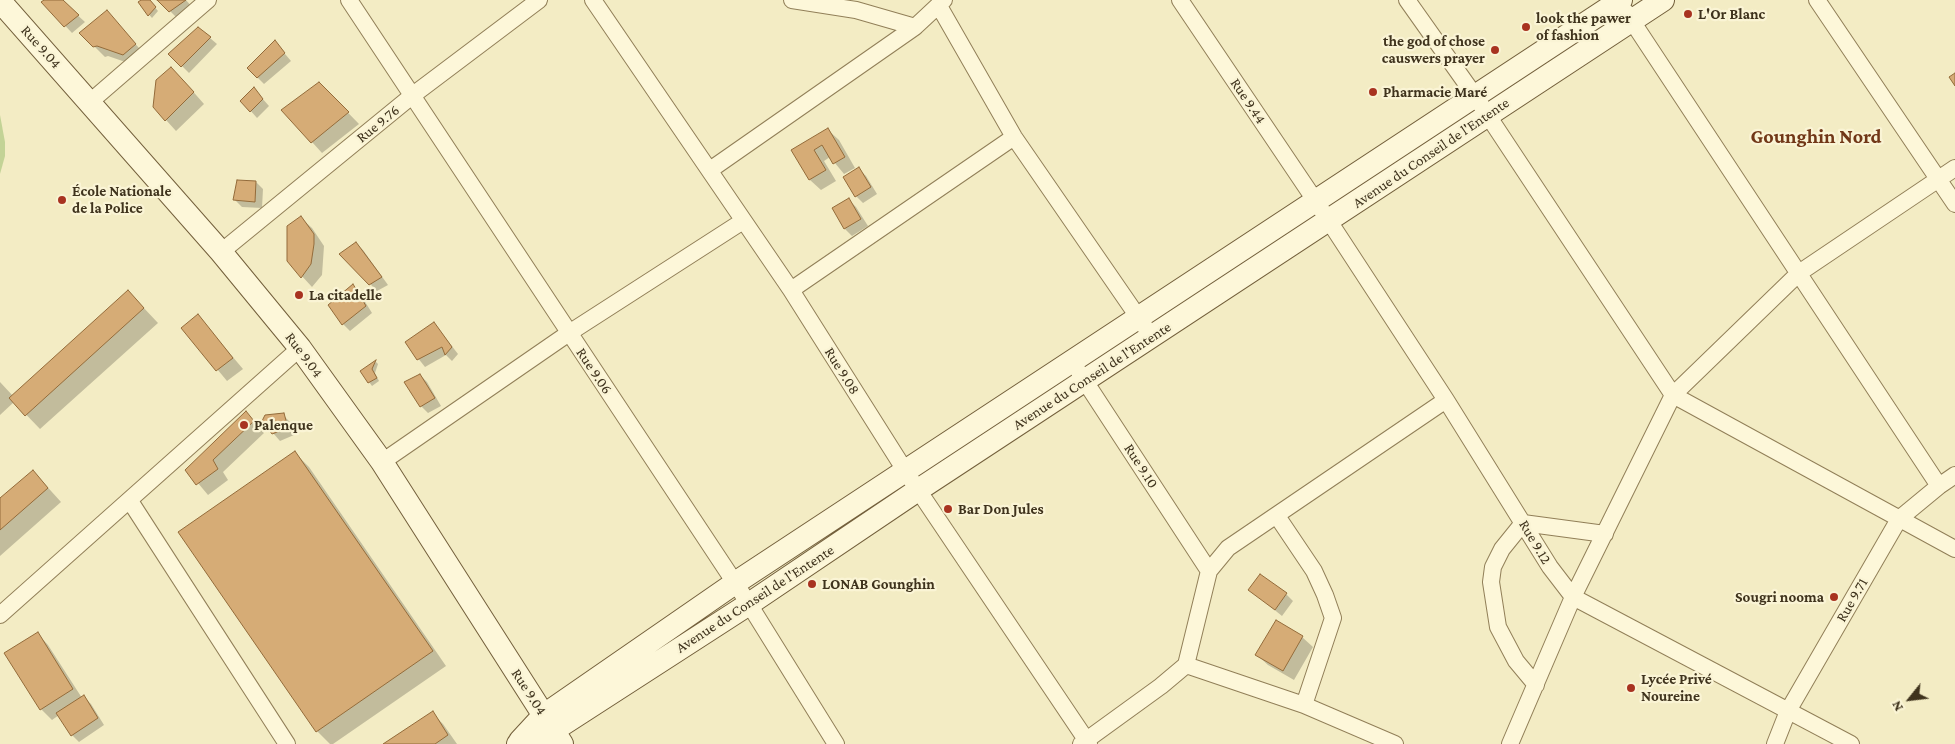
<!DOCTYPE html>
<meta charset="utf-8">
<style>
body{margin:0}
#map{position:relative;width:1955px;height:744px;overflow:hidden;background:#f3ecc4;font-family:"Crimson Pro",serif}
canvas{display:block}
.north{position:absolute;left:1885px;top:674px;width:50px;height:50px;-webkit-text-stroke:4px #faf4d5;paint-order:stroke;rotate:241deg;font-size:14px;font-weight:700;line-height:20px;text-align:center;color:#3f331d}
.north::after{content:'';display:block;margin:auto;width:18px;height:22px;background:#3f331d;clip-path:polygon(50% 0,100% 100%,50% 72%,0 100%)}
</style>
<div id="map">
<canvas width="1955" height="744"></canvas>
<div class="north">N</div>
</div>
<script>
const ctx = document.querySelector('canvas').getContext('2d');
ctx.lineJoin = 'round';
function fillPath(path, color) {
  ctx.fillStyle = color;
  ctx.fill(path, 'evenodd');
}
function toPath(rows) {
  const path = new Path2D();
  for (const r of rows) {
    path.moveTo(r[0], r[1]);
    for (let i = 2; i < r.length; i += 2) path.lineTo(r[i], r[i + 1]);
  }
  return path;
}
function trace(path, color, width, dash) {
  ctx.strokeStyle = color;
  ctx.lineWidth = width;
  ctx.lineCap = dash ? 'butt' : 'round';
  ctx.setLineDash(dash || []);
  ctx.stroke(path);
}
function drawText(font, color, halo, rows, align = 'center') {
  ctx.font = font + ' "Crimson Pro",serif';
  ctx.lineWidth = 4.5;
  ctx.setLineDash([]);
  ctx.textBaseline = 'middle';
  ctx.strokeStyle = halo;
  ctx.fillStyle = color;
  for (const [text, x, y, turn = 0] of rows) {
    ctx.save();
    ctx.translate(x, y);
    ctx.rotate((+turn || 0) * Math.PI / 180);
    ctx.textAlign = isNaN(turn) ? turn : align;
    if (halo) ctx.strokeText(text, 0, 0);
    ctx.fillText(text, 0, 0);
    ctx.restore();
  }
}
fillPath(toPath([
 [0,115,5,142,5,156,0,174]
]), '#c3d396');
fillPath(toPath([
 [46,0,61,0,85,22,72,33,43,2],
 [143,0,149,0,158,11,152,18,139,3],
 [159,0,186,0,192,7,177,18],
 [107,11,145,55,134,65,108,56,105,57,94,46],
 [210,38,217,44,189,73,170,54],
 [275,42,291,61,264,84,248,68],
 [182,79,204,104,176,131,166,120],
 [319,83,359,124,322,153,312,142],
 [254,89,269,106,257,118,242,101],
 [828,130,839,140,855,168,844,174,830,157,824,161,836,181,821,190,810,180,793,151],
 [859,169,866,176,877,194,863,203,856,196],
 [256,182,263,189,262,208,242,207,235,200],
 [849,200,856,207,868,226,852,236,845,229,833,209],
 [301,218,312,228,324,246,322,275,312,287,288,261],
 [356,244,363,250,388,285,377,291,341,254],
 [352,285,359,292,372,313,350,331,343,324],
 [142,306,158,323,40,429,14,402,0,415,0,382,13,396],
 [198,316,243,369,227,381,183,328],
 [434,323,458,354,452,361,446,355,425,367,406,343],
 [376,362,378,364,375,373,379,381,372,386,361,371],
 [420,375,427,382,441,406,428,413,421,406,406,383],
 [246,413,264,433,223,472,228,480,208,495,187,470],
 [283,415,290,422,294,435,280,441,273,433],
 [295,453,309,467,446,666,333,744,330,744,317,731],
 [33,471,61,502,0,556,0,500],
 [1250,590,1286,594,1293,601,1282,616],
 [38,634,48,645,82,698,84,697,91,704,104,725,79,742,72,735,59,715,52,720,41,709],
 [1302,637,1313,647,1294,680,1268,665,1257,655],
 [432,713,443,724,457,744,386,744]
]), '#0003');
const building = toPath([
 [44,0,63,0,79,15,64,27,41,2,44,0],
 [141,0,150,0,156,7,148,16,138,2,141,0],
 [157,0,186,0,169,12,157,0],
 [107,10,136,44,123,55,97,46,93,47,79,33,107,10],
 [198,27,211,37,181,67,168,54,198,27],
 [275,40,285,53,257,78,247,68,275,40],
 [171,67,194,92,165,121,153,107,156,80,171,67],
 [1955,73,1955,86,1949,77,1955,73],
 [319,82,349,112,311,143,281,110,319,82],
 [254,87,263,99,250,112,240,101,254,87],
 [828,128,845,157,833,164,822,145,814,150,826,170,809,180,791,150,828,128],
 [859,167,871,187,855,197,843,177,859,167],
 [237,180,256,181,255,202,233,200,237,180],
 [849,198,861,219,844,229,832,208,849,198],
 [301,216,314,234,314,244,311,264,301,278,287,261,287,226,301,216],
 [356,242,382,277,369,285,339,254,356,242],
 [353,284,366,306,342,325,328,305,353,284],
 [128,290,144,308,25,416,9,398,128,290],
 [198,314,233,358,216,371,181,328,198,314],
 [434,322,452,347,445,355,442,347,417,360,405,342,434,322],
 [376,360,372,369,377,378,368,383,360,371,376,360],
 [420,374,435,398,420,407,404,382,420,374],
 [246,411,254,421,213,460,218,469,196,485,185,470,246,411],
 [284,413,288,428,272,434,262,421,265,415,284,413],
 [295,451,433,651,316,732,178,532,295,451],
 [33,470,48,488,0,530,0,498,33,470],
 [1260,574,1287,593,1275,610,1248,590,1260,574],
 [1276,620,1303,636,1283,671,1255,655,1276,620],
 [38,632,73,689,40,710,4,653,38,632],
 [84,695,98,718,71,736,56,713,84,695],
 [433,711,448,735,435,744,383,744,433,711]
]);
fillPath(building, '#d6ac76');
trace(building, '#936b3a', 1);
const street = toPath([
 [349,0,749,604,836,744],
 [593,0,791,290,906,472,1089,744],
 [792,0,856,10,915,27],
 [1180,0,1329,221,1446,400,1550,567,1573,597,1851,744],
 [1407,0,1475,96,1673,395,1955,549],
 [1817,0,1955,204],
 [939,6,1014,137,1145,327],
 [1626,12,1939,486],
 [90,102,208,0],
 [710,170,915,27,944,0],
 [221,252,413,95,539,0],
 [791,290,1014,137],
 [1079,372,1209,571],
 [382,462,569,333,743,221],
 [130,501,287,744],
 [1277,516,1314,571,1325,595,1333,618,1304,705],
 [0,615,300,348],
 [1186,665,1304,705,1395,744],
 [1536,685,1516,661,1498,627,1491,582,1493,567,1502,549,1523,523,1605,534],
 [1081,744,1161,686,1186,665,1209,571,1228,548,1446,400],
 [1510,744,1573,597,1673,395,1799,273,1955,168],
 [1775,744,1788,711,1899,519,1939,486,1955,475]
]);
const secondary = toPath([
 [0,1,221,252,300,348,382,462,562,744],
 [520,741,544,715,735,583,1621,0],
 [518,744,554,730,749,604,918,490,1663,0]
]);
trace(street, '#917f58', 18);
trace(secondary, '#735f3b', 24);
trace(street, '#fdf7d9', 16);
trace(secondary, '#fdf7d9', 22);
for (const [x, y, r, color] of [
 [1688,14,5,"#a83320"],
 [1526,27,5,"#a83320"],
 [1495,50,5,"#a83320"],
 [1373,92,5,"#a83320"],
 [62,200,5,"#a83320"],
 [299,295,5,"#a83320"],
 [244,425,5,"#a83320"],
 [948,509,5,"#a83320"],
 [812,584,5,"#a83320"],
 [1834,597,5,"#a83320"],
 [1631,688,5,"#a83320"]
]) {
  const dot = new Path2D();
  dot.arc(x, y, r, 0, 2 * Math.PI);
  ctx.fillStyle = color;
  ctx.fill(dot);
  trace(dot, '#faf4d5', 2);
}
drawText('bold 15px', '#3f331d', '#faf4d5', [
 ["L'Or Blanc",1698,14],
 ["look the pawer",1536,18],
 ["of fashion",1536,35],
 ["the god of chose",1485,41,"right"],
 ["causwers prayer",1485,58,"right"],
 ["Pharmacie Maré",1383,92],
 ["École Nationale",72,191],
 ["de la Police",72,208],
 ["La citadelle",309,295],
 ["Palenque",254,425],
 ["Bar Don Jules",958,509],
 ["LONAB Gounghin",822,584],
 ["Sougri nooma",1824,597,"right"],
 ["Lycée Privé",1641,679],
 ["Noureine",1641,696]
], 'left');
drawText('15px', '#3f331d', '#faf4d5', [
 ["Rue 9.04",41,47,48],
 ["Rue 9.44",1248,101,56],
 ["Rue 9.76",378,124,-39],
 ["Avenue du Conseil de l'Entente",1431,153,-34],
 ["Rue 9.04",304,355,53],
 ["Rue 9.06",594,371,56],
 ["Rue 9.08",842,371,58],
 ["Avenue du Conseil de l'Entente",1092,376,-33],
 ["Rue 9.10",1141,466,57],
 ["Rue 9.12",1535,542,59],
 ["Avenue du Conseil de l'Entente",755,599,-33],
 ["Rue 9.71",1852,600,-60],
 ["Rue 9.04",529,692,57]
]);
drawText('bold 20px', '#713717', '#faf4d5', [
 ["Gounghin Nord",1816,137]
]);
</script>
